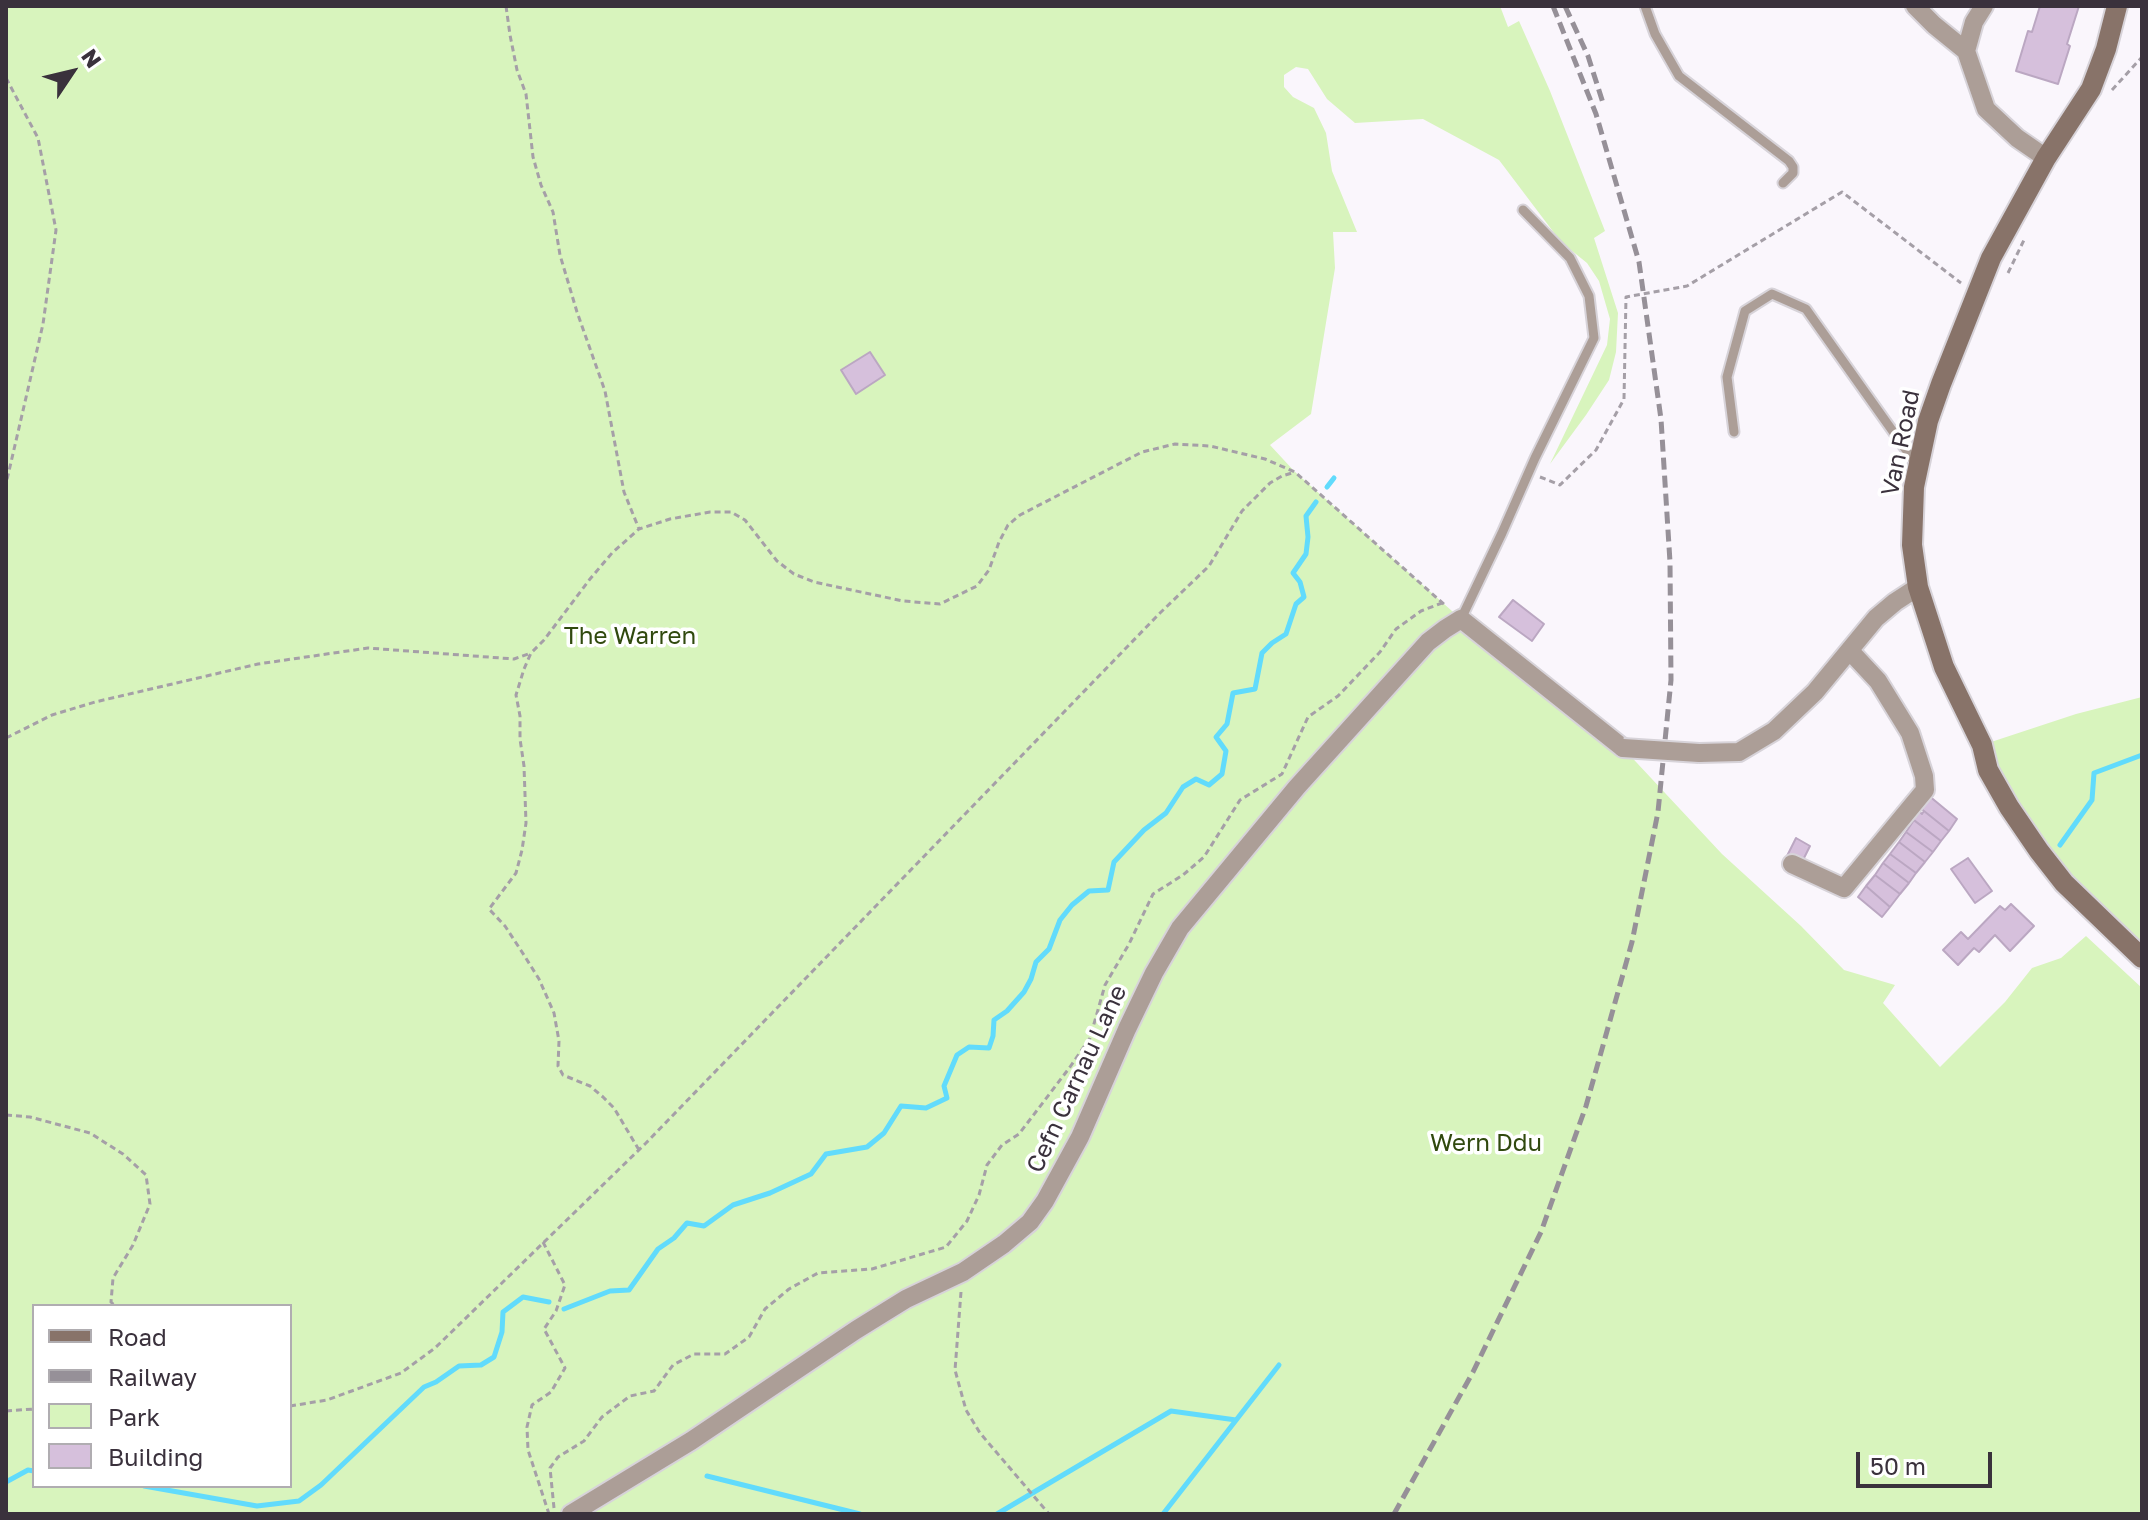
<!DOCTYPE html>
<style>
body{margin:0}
#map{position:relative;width:2148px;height:1520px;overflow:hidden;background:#faf6fc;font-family:"Golos Text",sans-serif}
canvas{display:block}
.frame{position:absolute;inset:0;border:8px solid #3a313c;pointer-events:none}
.legend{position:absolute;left:32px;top:1304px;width:260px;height:184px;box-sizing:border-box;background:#fff;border:2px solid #b0adb1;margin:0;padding:10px 14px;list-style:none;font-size:24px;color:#3a313c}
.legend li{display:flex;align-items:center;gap:16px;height:40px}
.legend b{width:40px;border:2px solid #b0adb1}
.north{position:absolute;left:32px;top:32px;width:80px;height:80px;-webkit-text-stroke:6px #fff;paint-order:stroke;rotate:55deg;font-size:22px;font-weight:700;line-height:32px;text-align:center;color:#3a313c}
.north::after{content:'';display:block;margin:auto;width:28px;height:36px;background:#3a313c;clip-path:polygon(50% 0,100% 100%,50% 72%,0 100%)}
.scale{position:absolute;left:1856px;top:1452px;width:136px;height:36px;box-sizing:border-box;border:4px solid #3a313c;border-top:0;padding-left:10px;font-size:24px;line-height:28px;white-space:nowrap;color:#3a313c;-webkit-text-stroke:6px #fff;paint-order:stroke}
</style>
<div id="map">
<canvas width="2148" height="1520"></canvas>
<div class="frame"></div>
<ul class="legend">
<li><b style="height:10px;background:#887369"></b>Road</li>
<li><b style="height:10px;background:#969098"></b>Railway</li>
<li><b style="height:22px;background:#d8f4bd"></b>Park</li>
<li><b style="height:22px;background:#d6c0dc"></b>Building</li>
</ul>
<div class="north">N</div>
<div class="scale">50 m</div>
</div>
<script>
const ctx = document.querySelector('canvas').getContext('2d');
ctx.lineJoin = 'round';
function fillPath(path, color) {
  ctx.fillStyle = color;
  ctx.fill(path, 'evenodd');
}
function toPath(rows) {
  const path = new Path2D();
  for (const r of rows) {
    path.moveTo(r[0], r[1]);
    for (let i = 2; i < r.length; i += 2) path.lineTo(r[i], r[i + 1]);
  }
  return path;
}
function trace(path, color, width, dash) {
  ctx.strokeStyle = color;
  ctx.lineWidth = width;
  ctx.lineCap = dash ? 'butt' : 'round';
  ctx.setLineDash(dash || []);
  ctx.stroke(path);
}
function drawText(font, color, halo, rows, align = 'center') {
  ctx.font = font + ' "Golos Text",sans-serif';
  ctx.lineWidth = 7;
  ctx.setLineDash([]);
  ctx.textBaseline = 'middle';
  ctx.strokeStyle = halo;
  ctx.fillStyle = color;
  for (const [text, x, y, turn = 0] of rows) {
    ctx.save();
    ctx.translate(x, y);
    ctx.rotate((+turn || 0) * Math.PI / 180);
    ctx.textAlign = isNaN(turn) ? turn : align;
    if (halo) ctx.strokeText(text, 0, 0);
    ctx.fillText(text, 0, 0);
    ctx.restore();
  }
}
fillPath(toPath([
 [6,6,1500,6,1508,27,1519,21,1550,91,1605,231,1594,238,1618,313,1616,352,1609,380,1586,415,1550,464,1607,345,1610,319,1599,281,1587,263,1561,242,1499,160,1423,119,1355,123,1327,99,1308,69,1296,67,1284,75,1284,87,1293,97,1314,108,1326,133,1332,171,1357,232,1333,232,1335,268,1311,414,1270,445,1295,472,1461,619,1623,748,1722,854,1801,926,1844,970,1895,985,1883,1003,1940,1067,2005,1002,2032,968,2061,958,2086,936,2142,988,2142,1514,6,1514],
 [34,1306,290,1306,290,1486,34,1486],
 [2142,697,2142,958,2064,883,1982,745,2076,714]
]), '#d8f4bd');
trace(toPath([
 [1327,487,1334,478],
 [2060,845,2092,800,2094,773,2142,755],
 [564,1309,610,1291,629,1290,658,1249,674,1238,687,1223,704,1226,733,1205,770,1193,811,1174,826,1154,867,1147,884,1133,901,1106,926,1108,947,1098,944,1086,957,1055,969,1047,989,1048,993,1036,994,1020,1007,1011,1024,992,1031,979,1036,962,1049,949,1060,920,1072,905,1089,891,1108,890,1114,862,1144,830,1166,813,1183,787,1196,779,1209,785,1222,774,1226,751,1216,737,1227,724,1233,693,1255,689,1262,653,1272,643,1286,634,1296,604,1304,597,1300,582,1293,573,1306,554,1308,537,1306,516,1316,502],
 [707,1476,860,1514],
 [6,1482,28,1470,34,1471],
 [144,1486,257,1506,299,1501,321,1485,424,1387,436,1382,459,1366,481,1365,494,1357,502,1332,503,1312,523,1297,549,1302],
 [997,1514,1171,1411,1236,1420],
 [1163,1514,1279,1365]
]), '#61dbfc', 5);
const building = toPath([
 [2040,6,2079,6,2067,44,2070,46,2058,84,2016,71,2028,31,2032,32,2040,6],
 [870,352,885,375,856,394,841,370,870,352],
 [1513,600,1544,624,1532,641,1499,617,1513,600],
 [1928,795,1957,819,1949,831,1919,807,1928,795],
 [1917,809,1922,814,1924,811,1949,831,1941,841,1911,818,1917,809],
 [1914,820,1941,841,1933,852,1906,832,1914,820],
 [1906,832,1933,852,1925,862,1899,842,1906,832],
 [1796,838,1810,846,1801,864,1787,856,1796,838],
 [1899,842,1925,862,1916,873,1890,854,1899,842],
 [1890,854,1916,873,1909,883,1883,863,1890,854],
 [1968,858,1992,891,1975,903,1951,869,1968,858],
 [1883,863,1909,883,1900,894,1875,875,1883,863],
 [1875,875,1900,894,1890,907,1866,886,1875,875],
 [1866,886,1890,907,1882,917,1858,897,1866,886],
 [2011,904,2034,926,2010,951,1995,935,1979,952,1974,948,1958,965,1943,950,1961,932,1968,939,2000,906,2005,910,2011,904]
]);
fillPath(building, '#d6c0dc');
trace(building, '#bba7c2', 2);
const lane = toPath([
 [1645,6,1655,34,1679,76,1789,161,1793,167,1793,173,1783,183],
 [1734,432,1727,377,1745,311,1772,294,1806,309,1916,464],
 [1461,619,1502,533,1535,458,1594,338,1589,296,1570,258,1523,210]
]);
const street = toPath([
 [1915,6,1934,25,1966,51],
 [1984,6,1974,22,1966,51,1986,109,2017,138,2046,158],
 [1699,753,1739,752,1774,731,1815,692,1876,618,1895,602,1918,587],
 [1792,864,1844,888,1925,790,1924,776,1910,733,1878,681,1850,651],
 [571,1514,691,1441,856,1330,906,1299,963,1272,1004,1244,1030,1222,1045,1201,1080,1137,1127,1029,1154,973,1180,928,1297,787,1428,642,1445,629,1461,619,1623,748]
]);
const secondary = toPath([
 [2117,6,2106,49,2091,89,2046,158,1991,258,1941,384,1928,421,1914,487,1912,545,1918,587,1944,667,1982,745,1988,770,2009,807,2039,851,2064,883,2142,958]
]);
trace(lane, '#d7d3d9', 13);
trace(street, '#d7d3d9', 22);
trace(secondary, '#d7d3d9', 24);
trace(toPath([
 [506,6,510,35,517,70,526,94,533,157,541,185,553,212,560,255,577,312,605,391,624,492,639,529],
 [6,78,38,138,56,230,43,324,6,484],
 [2112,90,2142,57],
 [2008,273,2024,240],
 [1540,477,1560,485,1596,450,1624,399,1626,297,1687,286,1842,192,1961,283],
 [6,738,52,715,95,702,258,664,368,648,514,659,531,653],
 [6,1115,30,1117,90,1133,123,1154,146,1175,150,1204,133,1245,113,1278,111,1302,115,1306],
 [639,1150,614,1108,603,1097,590,1086,563,1075,558,1066,559,1041,554,1013,539,979,522,952,505,926,489,909,516,873,522,850,526,823,524,766,520,739,520,716,516,695,524,669,531,653,544,640,590,579,612,553,639,529,670,519,710,512,731,512,745,520,777,561,794,574,814,582,903,601,940,604,977,586,989,570,999,542,1008,525,1020,515,1142,452,1175,444,1210,446,1265,459,1295,472,1446,606],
 [543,1242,565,1285,556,1311,544,1329,565,1368,551,1392,532,1405,527,1427,528,1450,549,1514],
 [961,1292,955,1370,966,1410,980,1433,1049,1514],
 [290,1406,327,1400,401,1373,435,1348,646,1143,1160,613,1209,566,1242,511,1270,483,1282,476,1295,472],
 [6,1411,34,1409],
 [554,1508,550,1468,558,1457,584,1441,602,1417,630,1396,654,1391,673,1365,694,1354,725,1354,749,1337,765,1309,789,1289,818,1273,872,1269,946,1247,967,1221,979,1195,987,1165,1002,1145,1019,1134,1070,1067,1090,1038,1105,985,1129,944,1153,894,1183,875,1204,857,1240,800,1282,774,1308,717,1338,696,1380,652,1396,629,1421,611,1442,603]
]), '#a59fa7', 3, [6, 4]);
trace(lane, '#ac9e97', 9);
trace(street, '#ac9e97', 18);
trace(secondary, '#887369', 20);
trace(toPath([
 [1565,6,1588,56,1603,103],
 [1394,1514,1473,1372,1541,1232,1586,1106,1632,942,1658,812,1671,680,1670,562,1661,419,1639,262,1596,114,1553,6]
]), '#969098', 5, [12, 6]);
const streetBridge = toPath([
 [1623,748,1699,753]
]);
trace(streetBridge, '#d7d3d9', 22, []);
trace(streetBridge, '#ac9e97', 18);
drawText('24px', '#3a313c', '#fff', [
 ["Van Road",1901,443,-78],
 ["Cefn Carnau Lane",1077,1079,-65]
]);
drawText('24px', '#30490e', '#fff', [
 ["The Warren",630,636],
 ["Wern Ddu",1486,1143]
]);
</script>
